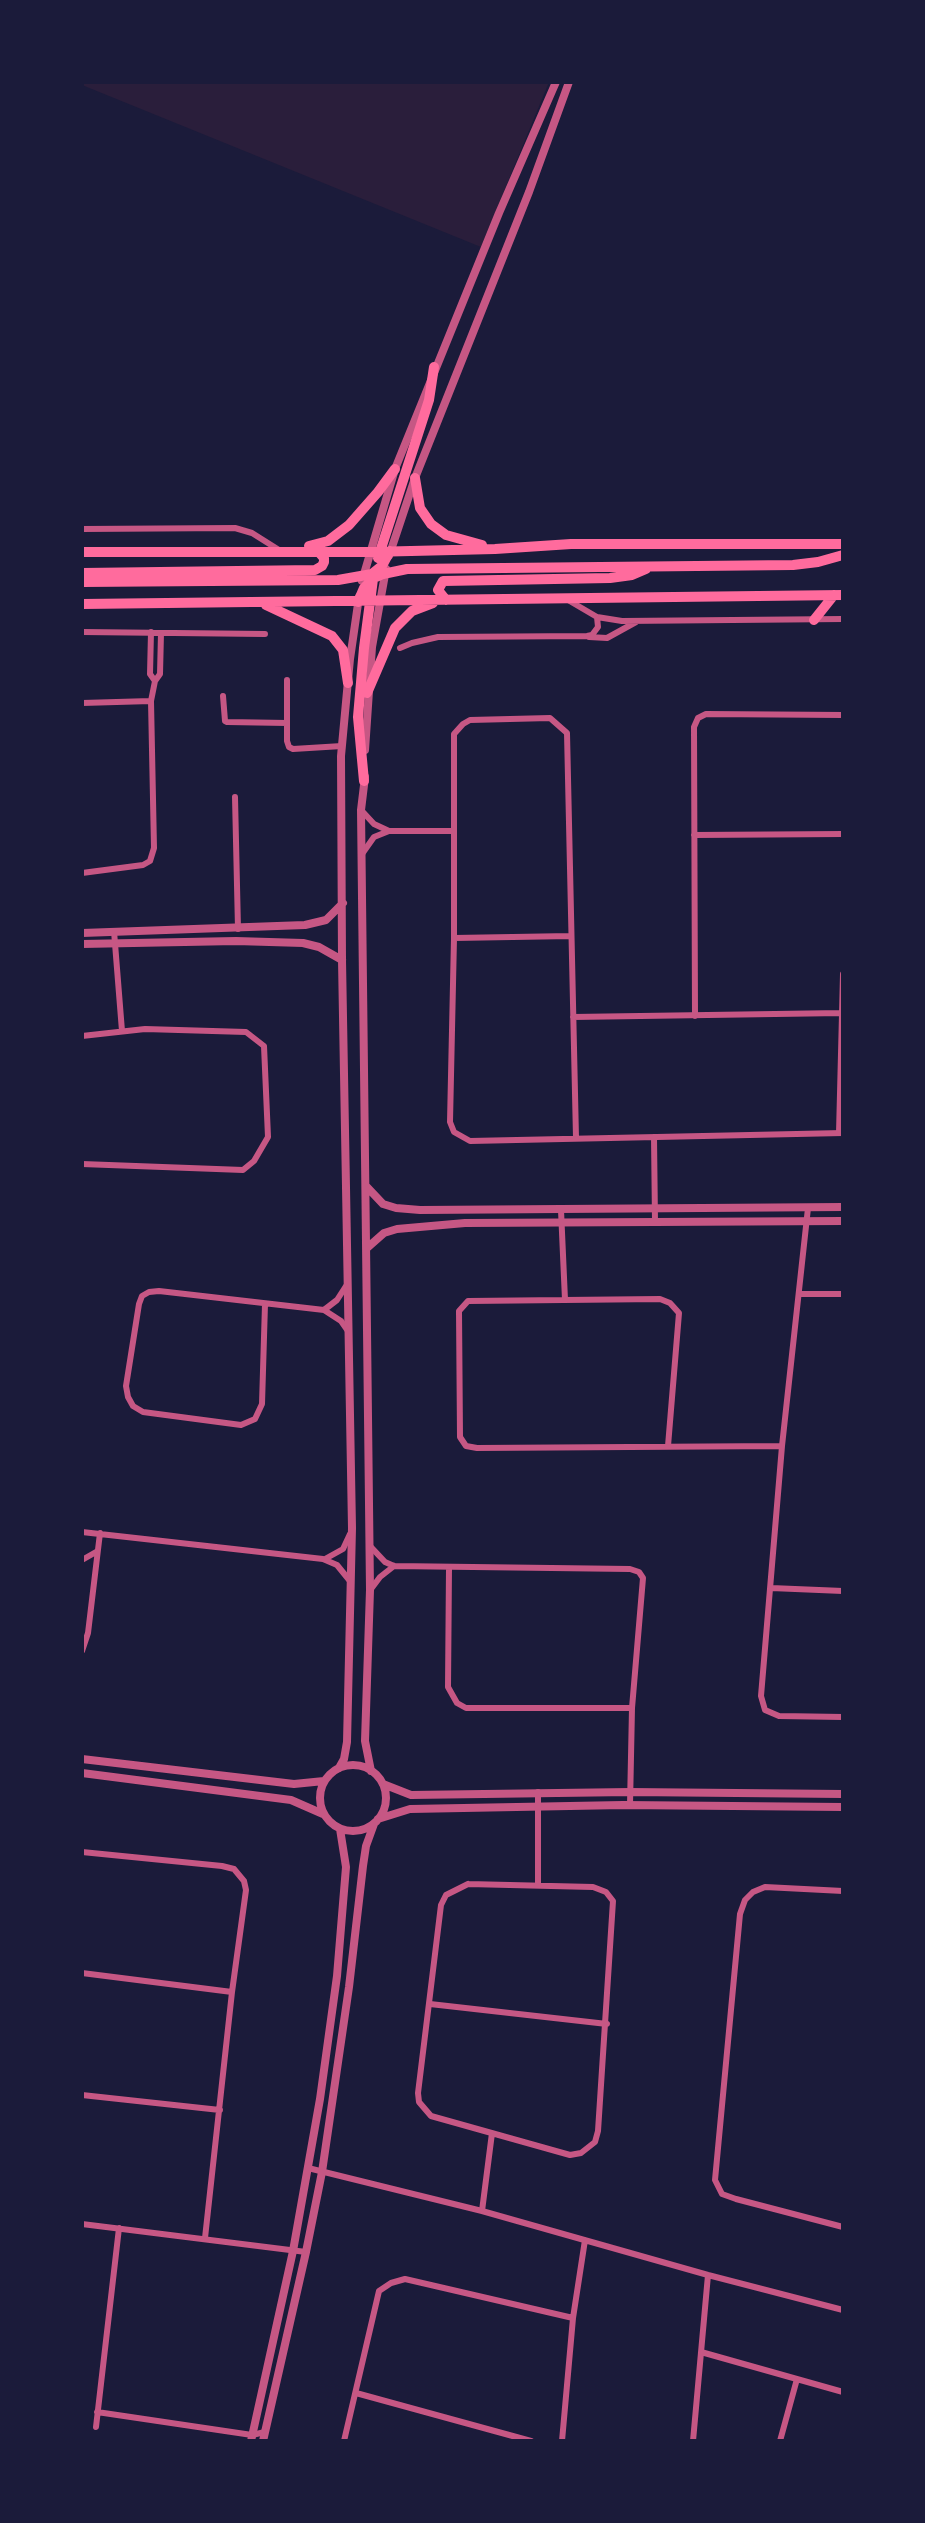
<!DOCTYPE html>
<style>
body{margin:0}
#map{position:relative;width:925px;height:2523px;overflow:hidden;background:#1b1b3a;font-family:"Public Sans",sans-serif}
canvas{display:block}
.frame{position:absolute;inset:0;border:84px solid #1b1b3a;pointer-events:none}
</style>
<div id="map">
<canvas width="925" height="2523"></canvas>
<div class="frame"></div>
</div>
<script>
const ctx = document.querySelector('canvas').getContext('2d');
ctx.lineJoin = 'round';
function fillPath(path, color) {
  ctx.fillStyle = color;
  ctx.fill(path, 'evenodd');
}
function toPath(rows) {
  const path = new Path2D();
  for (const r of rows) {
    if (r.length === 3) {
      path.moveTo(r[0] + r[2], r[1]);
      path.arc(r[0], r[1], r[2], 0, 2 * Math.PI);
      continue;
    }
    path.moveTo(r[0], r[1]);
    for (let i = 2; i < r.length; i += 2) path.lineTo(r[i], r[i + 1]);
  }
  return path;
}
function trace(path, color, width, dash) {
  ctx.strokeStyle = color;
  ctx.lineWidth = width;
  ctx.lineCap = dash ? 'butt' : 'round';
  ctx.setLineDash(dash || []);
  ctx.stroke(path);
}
fillPath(toPath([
 [82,82,549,82,481,247,82,85]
]), '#2a1e3b');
trace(toPath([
 [82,529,235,528,252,533,279,550],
 [568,600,597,617,622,621,843,619],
 [82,632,265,634],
 [151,632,150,674,155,681],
 [589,637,607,638,636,622],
 [400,648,412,643,438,637,587,636,592,635,598,627,597,617],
 [287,680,287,741,289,747,293,749,342,746],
 [223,696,225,721,227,722,287,723],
 [82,703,151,701],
 [235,797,238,929],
 [362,811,374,824,389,831,454,831],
 [694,835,843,834],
 [362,854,374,837,389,831],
 [82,873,143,865,150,861,154,848,151,701,155,681,160,674,161,633],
 [114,931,122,1031],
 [454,938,571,936],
 [695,1016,694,727,698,718,706,714,843,715],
 [573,1017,842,1013],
 [82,1036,145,1029,246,1032,264,1046,268,1137,254,1161,243,1170,82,1164],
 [839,1133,843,974],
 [654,1137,655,1222],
 [576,1138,567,733,550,718,470,720,463,724,454,734,454,938,450,1122,454,1132,470,1141,843,1133],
 [808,1208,782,1446,761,1696,765,1710,779,1716,843,1717],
 [561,1210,565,1300],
 [800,1294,843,1294],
 [265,1304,262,1404,255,1419,241,1425,143,1412,133,1406,128,1397,126,1386,139,1304,142,1296,149,1292,159,1291,324,1310,341,1321,348,1331],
 [324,1310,337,1300,346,1286],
 [668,1446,679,1313,670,1303,660,1299,468,1301,459,1311,460,1437,466,1446,477,1448,782,1446],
 [82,1532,323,1559,337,1565,350,1581],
 [370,1546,385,1562,394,1566,630,1569,639,1572,643,1578,632,1708,630,1805],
 [325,1559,343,1549,350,1534],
 [82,1560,96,1552],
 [449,1568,448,1687,457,1703,466,1708,632,1708],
 [771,1588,843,1591],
 [371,1589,380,1577,394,1566],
 [82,1651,88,1633,100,1533],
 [82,1852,222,1866,234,1869,244,1881,246,1890,232,1992,205,2238],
 [468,1884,593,1887,606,1892,613,1901,598,2131,595,2142,581,2153,570,2155,431,2116,419,2102,418,2093,441,1905,446,1895,468,1884],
 [538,1885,538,1792],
 [843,1891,765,1887,753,1892,745,1900,740,1914,715,2180,722,2194,736,2199,843,2227],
 [82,1973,232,1992],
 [430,2004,607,2024],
 [82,2095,220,2110],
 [308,2168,482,2211,708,2275,843,2310],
 [482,2211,492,2133],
 [82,2224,306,2252],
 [701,2352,843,2392],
 [356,2393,531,2441],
 [97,2412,252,2435,265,2432],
 [96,2427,119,2228],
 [344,2441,379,2291,391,2283,405,2279,573,2318],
 [562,2441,573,2318,585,2240],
 [693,2441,708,2275],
 [780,2441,797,2379]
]), '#c65784', 6);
trace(toPath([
 [389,556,415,478,529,192,569,82],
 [362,581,395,469,499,213,556,82],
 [365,750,372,647,386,569],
 [365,777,361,810,370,1590,365,1741,371,1771],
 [82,933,305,925,326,920,343,903],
 [82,944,236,941,303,943,319,947,342,960],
 [366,1186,383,1204,396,1208,420,1210,843,1207],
 [367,1248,384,1233,397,1229,465,1223,843,1221],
 [82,1759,294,1784,324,1781],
 [353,1798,33],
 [339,1768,344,1759,347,1742,352,1528,342,960,341,756,350,659,359,597],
 [82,1773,291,1800,323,1814],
 [383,1784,411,1795,630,1792,843,1794],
 [378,1819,410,1809,623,1805,843,1807],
 [251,2441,293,2251,320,2099,337,1976,346,1867,340,1829],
 [263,2441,306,2252,322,2172,349,1987,363,1866,366,1846,374,1824]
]), '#c65784', 8);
trace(toPath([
 [415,478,420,508,431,524,446,535,482,545],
 [309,546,328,541,349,525,378,492,395,469],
 [82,552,369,552,495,549,571,544,843,544],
 [378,558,429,400,434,367],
 [82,573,315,570,322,566,324,562,324,558,318,551],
 [82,582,338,580,372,574,382,566,390,551],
 [446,600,438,590,443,581,610,578,632,575,646,569],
 [358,602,364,588,374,578,383,574,407,569,793,565,818,562,843,555],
 [82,604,843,595],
 [266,605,332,636,343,650,348,683],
 [814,620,834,595],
 [367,693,395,628,412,611,433,603],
 [364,781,358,717,364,648,373,579]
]), '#ff6b9d', 10);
</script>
